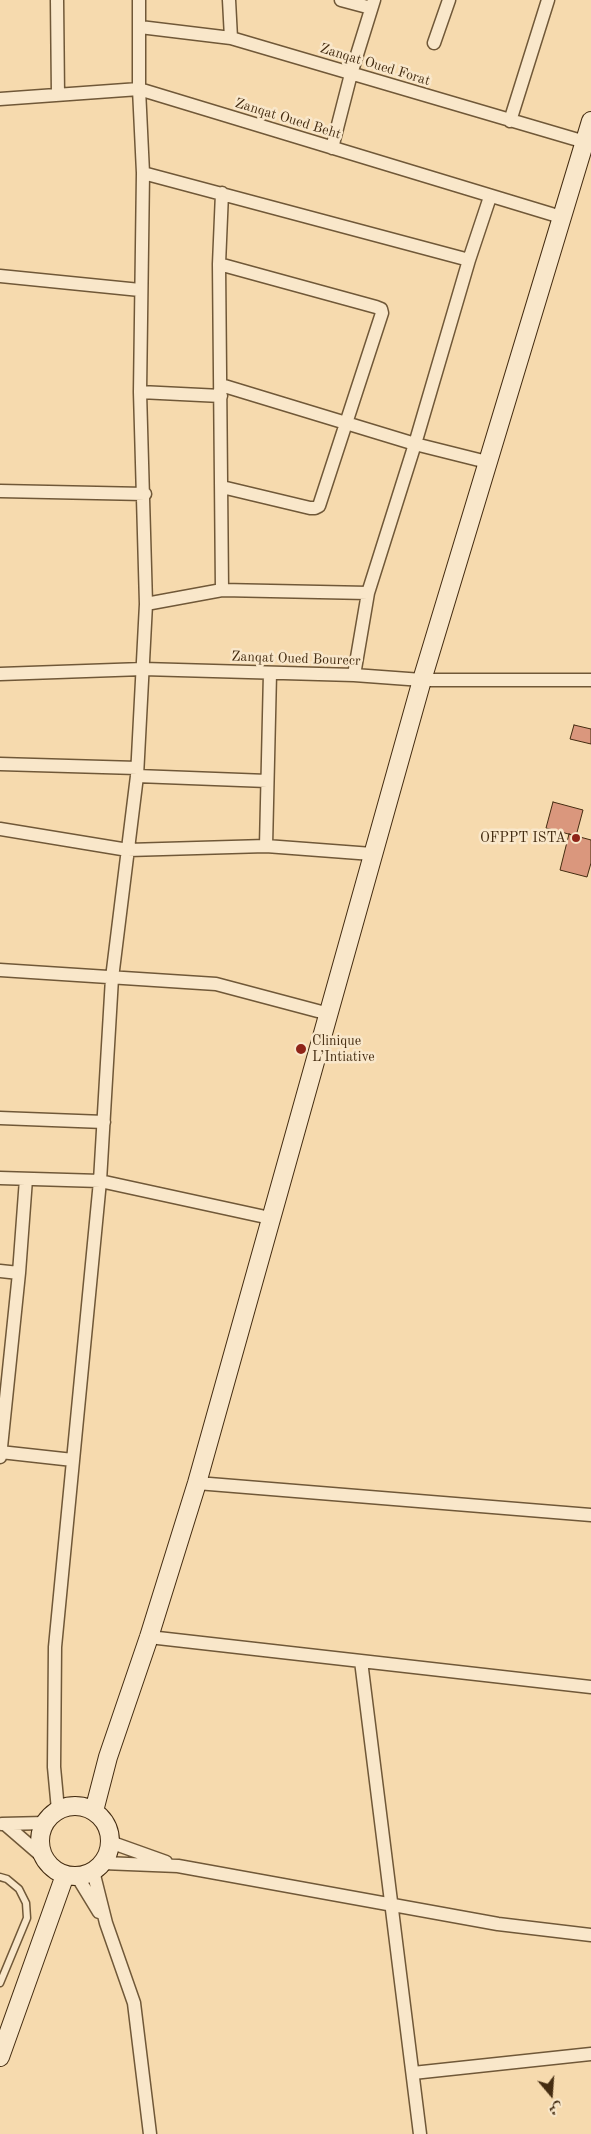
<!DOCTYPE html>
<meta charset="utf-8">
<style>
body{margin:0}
#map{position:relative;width:591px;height:2134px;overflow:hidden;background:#f6daae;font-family:"Old Standard TT",Amiri,serif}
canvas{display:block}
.north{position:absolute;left:526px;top:2069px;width:50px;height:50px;-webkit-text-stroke:4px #f9e7ca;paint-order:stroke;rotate:162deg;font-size:14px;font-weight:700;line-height:20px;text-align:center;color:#442c11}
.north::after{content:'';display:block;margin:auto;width:18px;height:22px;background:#442c11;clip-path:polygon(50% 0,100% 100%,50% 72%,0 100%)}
</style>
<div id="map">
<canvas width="591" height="2134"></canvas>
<div class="north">ش</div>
</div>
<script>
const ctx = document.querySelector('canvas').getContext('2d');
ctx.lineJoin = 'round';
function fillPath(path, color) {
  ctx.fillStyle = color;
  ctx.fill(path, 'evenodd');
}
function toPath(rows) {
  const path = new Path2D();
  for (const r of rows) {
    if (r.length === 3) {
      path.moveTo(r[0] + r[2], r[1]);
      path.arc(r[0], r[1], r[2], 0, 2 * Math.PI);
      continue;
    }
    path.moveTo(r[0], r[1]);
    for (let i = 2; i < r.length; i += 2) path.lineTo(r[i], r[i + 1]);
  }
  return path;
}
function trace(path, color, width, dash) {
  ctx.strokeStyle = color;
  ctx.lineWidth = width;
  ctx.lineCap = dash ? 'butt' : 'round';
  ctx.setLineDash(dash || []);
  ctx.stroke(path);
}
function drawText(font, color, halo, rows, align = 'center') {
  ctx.font = font + ' "Old Standard TT",serif';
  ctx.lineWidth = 5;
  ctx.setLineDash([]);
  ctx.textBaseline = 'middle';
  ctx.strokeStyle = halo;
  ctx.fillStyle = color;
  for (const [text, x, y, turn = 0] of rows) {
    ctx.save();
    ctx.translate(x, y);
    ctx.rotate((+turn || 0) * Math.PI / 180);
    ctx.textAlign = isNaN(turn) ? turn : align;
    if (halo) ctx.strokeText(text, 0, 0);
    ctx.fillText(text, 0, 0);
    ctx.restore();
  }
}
const building = toPath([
 [574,725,591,729,591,744,570,739,574,725],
 [553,802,583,810,576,836,546,828,553,802],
 [569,834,591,840,591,863,587,877,560,870,569,834]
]);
fillPath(building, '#da977d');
trace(building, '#442c11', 1);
const lane = toPath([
 [0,1877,7,1879,19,1889,26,1903,27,1918,0,1983]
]);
const street = toPath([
 [57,0,58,95],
 [229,0,231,38],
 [341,0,371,8],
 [140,27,231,38,585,142],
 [434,43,449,0],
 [0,99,139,89,561,217],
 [510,121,548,0],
 [332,148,351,74,374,0],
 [143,173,469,260],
 [219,264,376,307,381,309,382,313,319,506,315,508,310,508,222,487],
 [0,276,140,290],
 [221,385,415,444,487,462],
 [140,392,221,396],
 [0,491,145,494],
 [222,590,219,264,222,193],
 [146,604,222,590,368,593],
 [0,674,143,669,354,675,422,680,591,680],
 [354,675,368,593,415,444,469,260,490,197],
 [0,764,137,768],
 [137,776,267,781],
 [0,829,128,850,266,846,372,854],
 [266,846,270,673],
 [0,970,216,984,329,1014],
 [0,1118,104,1122],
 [0,1178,100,1181,270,1218],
 [0,1271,19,1273],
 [0,1452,73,1460],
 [0,1457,19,1273,26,1179],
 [197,1483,591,1515],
 [149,1637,591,1687],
 [361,1661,420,2134],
 [58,1810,54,1767,55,1647,100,1181,112,978,137,776,146,604,140,392,143,173,139,89,139,0],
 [2,1824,45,1823],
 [6,1825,43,1857],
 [110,1842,166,1862],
 [103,1863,178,1866,498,1924,591,1935],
 [93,1871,106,1923,134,2003,150,2134],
 [77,1876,99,1912],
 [413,2073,591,2054]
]);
const secondary = toPath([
 [75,1841,35],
 [94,1811,108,1757,149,1637,197,1483,422,680,591,121],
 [0,2057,65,1875]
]);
trace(lane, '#705838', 9);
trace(street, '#705838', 15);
trace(secondary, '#442c11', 20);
trace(lane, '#f9e7ca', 6);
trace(street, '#f9e7ca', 12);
trace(secondary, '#f9e7ca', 18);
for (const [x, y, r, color] of [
 [576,838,5,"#8f2418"],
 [301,1049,6,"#8f2418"]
]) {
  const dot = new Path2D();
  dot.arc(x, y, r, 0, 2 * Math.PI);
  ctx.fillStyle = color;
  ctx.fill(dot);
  trace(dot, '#f9e7ca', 2);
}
drawText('14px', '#442c11', '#f9e7ca', [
 ["Zanqat Oued Forat",375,65,17],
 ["Zanqat Oued Beht",288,119,17],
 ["Zanqat Oued Bourecr",296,659,2]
]);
drawText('14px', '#442c11', '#f9e7ca', [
 ["OFPPT ISTA",566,838],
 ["Clinique",312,1041,"left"],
 ["L’Intiative",312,1057,"left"]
], 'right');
</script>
